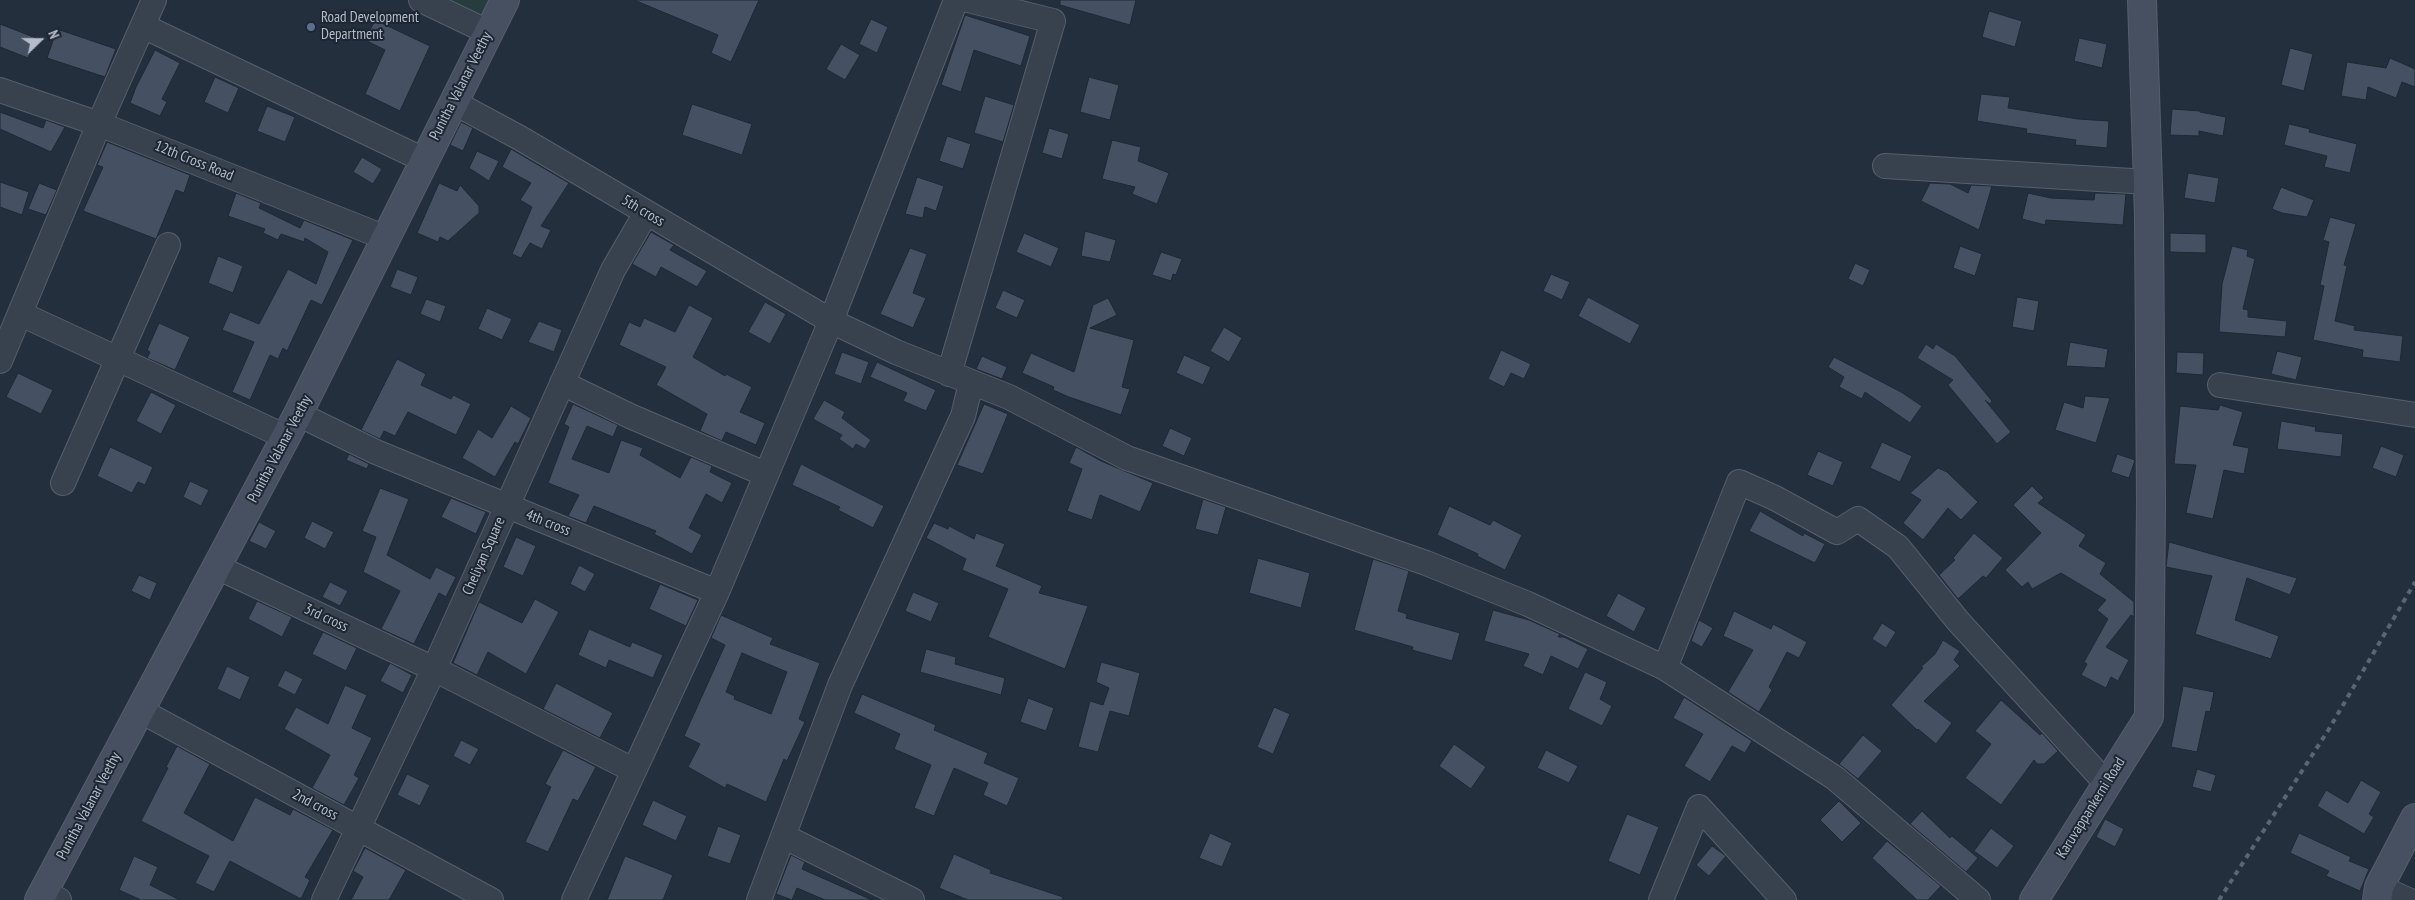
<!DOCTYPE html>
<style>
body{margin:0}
#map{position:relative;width:2415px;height:900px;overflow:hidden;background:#242f3e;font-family:"PT Sans Narrow",sans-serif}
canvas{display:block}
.north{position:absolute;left:15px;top:15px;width:50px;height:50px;-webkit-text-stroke:4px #1d2633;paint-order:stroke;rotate:68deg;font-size:14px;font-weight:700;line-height:20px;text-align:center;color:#b4bcc9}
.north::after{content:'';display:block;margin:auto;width:18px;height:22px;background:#b4bcc9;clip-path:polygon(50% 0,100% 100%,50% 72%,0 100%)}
</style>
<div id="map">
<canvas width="2415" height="900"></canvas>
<div class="north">N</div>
</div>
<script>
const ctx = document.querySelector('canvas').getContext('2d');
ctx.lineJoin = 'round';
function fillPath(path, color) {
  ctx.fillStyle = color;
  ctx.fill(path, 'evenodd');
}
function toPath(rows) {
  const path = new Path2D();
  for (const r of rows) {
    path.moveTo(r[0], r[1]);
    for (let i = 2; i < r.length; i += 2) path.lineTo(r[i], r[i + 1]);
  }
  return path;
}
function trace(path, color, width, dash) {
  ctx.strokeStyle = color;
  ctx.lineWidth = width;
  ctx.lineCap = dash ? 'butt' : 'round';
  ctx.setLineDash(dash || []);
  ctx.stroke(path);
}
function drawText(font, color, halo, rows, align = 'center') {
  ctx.font = font + ' "PT Sans Narrow",sans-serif';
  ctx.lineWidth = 4;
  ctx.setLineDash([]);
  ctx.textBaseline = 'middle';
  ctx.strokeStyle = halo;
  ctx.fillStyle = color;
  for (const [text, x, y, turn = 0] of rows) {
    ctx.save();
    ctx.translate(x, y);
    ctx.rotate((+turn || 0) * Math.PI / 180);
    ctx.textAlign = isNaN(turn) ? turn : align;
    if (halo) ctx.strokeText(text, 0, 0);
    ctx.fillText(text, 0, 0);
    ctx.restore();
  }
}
fillPath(toPath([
 [433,0,489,0,480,17]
]), '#263c3f');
const building = toPath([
 [634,0,759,0,731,62,711,53,718,35,634,0],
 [1060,0,1136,0,1130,25,1060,5,1060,0],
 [1989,11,2022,21,2015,47,1982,37,1989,11],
 [965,15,1030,36,1021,66,974,50,961,92,941,85,965,15],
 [871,19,888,27,877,53,859,44,871,19],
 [375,20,430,46,400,111,365,94,385,50,365,40,375,20],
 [0,24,36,38,28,58,0,47,0,24],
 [57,29,116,49,105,77,47,58,57,29],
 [2079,38,2107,44,2102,68,2074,61,2079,38],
 [841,44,860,55,845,80,826,69,841,44],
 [2290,48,2313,54,2304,91,2281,85,2290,48],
 [155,50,180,63,162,99,167,102,160,116,130,103,136,87,155,50],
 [2390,58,2415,69,2415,87,2402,82,2396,98,2368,87,2366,100,2341,96,2347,62,2386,68,2390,58],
 [215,77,239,88,228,113,204,102,215,77],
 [1089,77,1119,85,1110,120,1080,112,1089,77],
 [1981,94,2010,97,2008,108,2078,119,2109,121,2107,148,2075,145,2076,140,2026,133,2027,129,1977,121,1981,94],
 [985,96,1014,105,1003,142,974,133,985,96],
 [692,104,752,124,742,155,682,135,692,104],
 [267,106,295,117,285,142,257,131,267,106],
 [2172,109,2200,111,2200,112,2226,117,2223,136,2199,131,2199,136,2170,135,2172,109],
 [0,112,43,128,46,120,65,127,51,152,0,129,0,112],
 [461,122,473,128,463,151,450,145,461,122],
 [2289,124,2310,129,2309,132,2357,144,2350,173,2324,167,2327,156,2284,145,2289,124],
 [1049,128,1069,134,1062,159,1042,153,1049,128],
 [947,136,971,144,963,169,939,161,947,136],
 [1112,140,1141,147,1138,161,1169,173,1157,204,1132,194,1135,187,1102,179,1112,140],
 [107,142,190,175,184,193,176,190,156,239,83,211,103,167,97,165,107,142],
 [511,149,569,183,541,226,551,230,542,249,530,243,521,258,512,254,532,207,520,200,531,183,502,167,511,149],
 [477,151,499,161,489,181,469,168,477,151],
 [362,157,382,169,373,184,353,172,362,157],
 [2188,173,2219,178,2215,203,2184,198,2188,173],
 [917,177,944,186,936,211,925,207,923,218,905,214,917,177],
 [0,182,29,192,22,215,0,207,0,182],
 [39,183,57,190,46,215,28,209,39,183],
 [439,183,457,191,460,185,479,206,479,213,448,241,440,237,438,242,417,233,439,183],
 [1930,183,1950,184,1968,193,1971,185,1992,186,1979,230,1921,201,1930,183],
 [2281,187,2314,200,2307,217,2282,213,2272,209,2281,187],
 [236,193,261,203,259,208,300,228,304,220,353,240,322,305,311,300,287,351,283,348,278,359,270,355,250,400,232,392,254,342,222,330,230,312,259,324,288,269,316,284,328,252,305,238,304,242,281,234,278,240,263,233,265,229,228,216,236,193],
 [2028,193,2051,198,2094,200,2095,193,2126,194,2123,225,2046,220,2045,225,2022,219,2028,193],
 [2330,217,2356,224,2344,265,2347,266,2335,321,2355,326,2354,330,2403,336,2400,362,2362,357,2363,350,2313,340,2324,286,2320,285,2329,242,2323,240,2330,217],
 [1085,231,1116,240,1110,262,1081,256,1085,231],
 [651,232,674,245,670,250,707,271,697,287,661,267,656,277,632,264,651,232],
 [1024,233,1059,248,1051,267,1016,252,1024,233],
 [2170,233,2206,234,2206,253,2170,252,2170,233],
 [1960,246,1982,254,1975,276,1953,268,1960,246],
 [2232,246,2248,250,2247,256,2255,259,2243,309,2248,310,2248,317,2287,321,2285,337,2219,332,2222,284,2232,246],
 [910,248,927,254,913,293,926,298,913,328,880,314,910,248],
 [1161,252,1182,259,1176,275,1173,274,1171,281,1152,275,1161,252],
 [218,256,243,266,233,293,208,283,218,256],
 [1855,263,1870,270,1863,286,1848,279,1855,263],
 [397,269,418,277,411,295,390,287,397,269],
 [1551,274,1570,282,1562,300,1543,291,1551,274],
 [1003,290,1025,300,1017,318,995,308,1003,290],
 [1588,297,1640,325,1630,344,1578,316,1588,297],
 [2017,297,2039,301,2034,331,2012,327,2017,297],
 [1108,298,1117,315,1090,328,1134,340,1122,387,1130,389,1121,415,1069,397,1053,390,1054,387,1022,373,1031,353,1074,372,1093,305,1108,298],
 [426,299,446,306,440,322,420,314,426,299],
 [765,302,786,314,770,344,748,332,765,302],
 [689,305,713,318,693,357,725,376,726,374,752,387,740,412,765,423,756,445,726,432,722,441,700,431,707,414,656,385,666,367,619,345,629,322,640,327,644,318,675,332,689,305],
 [487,308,512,319,502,340,478,329,487,308],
 [539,321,562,330,554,352,528,342,539,321],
 [159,323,190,337,175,370,147,358,150,352,147,350,159,323],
 [1224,327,1242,338,1229,362,1210,351,1224,327],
 [2070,342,2108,349,2105,368,2066,366,2070,342],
 [1926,344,1933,349,1936,344,1955,356,1992,401,1990,404,1985,400,2011,432,1997,444,1948,385,1953,380,1917,358,1926,344],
 [1501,350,1531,364,1524,379,1511,373,1504,387,1488,379,1501,350],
 [2277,351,2302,357,2296,380,2271,374,2277,351],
 [842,352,869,362,861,384,834,374,842,352],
 [2177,352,2204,353,2203,375,2176,373,2177,352],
 [1184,355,1211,367,1203,385,1176,373,1184,355],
 [982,356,1007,367,1002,379,976,369,982,356],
 [1834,357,1901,392,1922,406,1910,423,1865,392,1862,399,1839,387,1844,377,1828,367,1834,357],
 [397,359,426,374,421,385,451,399,453,395,471,404,456,435,408,412,395,436,384,431,380,439,361,430,397,359],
 [877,362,936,390,926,411,903,401,907,393,870,377,877,362],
 [18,373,53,390,41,414,6,397,18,373],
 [151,392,176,405,161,434,136,421,151,392],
 [2085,396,2110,398,2096,443,2055,430,2064,402,2083,408,2085,396],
 [824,400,845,412,842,418,871,440,865,449,856,444,853,449,839,439,842,435,813,419,824,400],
 [573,404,618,425,613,437,587,426,572,459,609,473,621,440,643,448,640,455,680,478,691,457,712,466,710,472,732,483,722,503,706,494,689,528,702,535,692,554,654,534,656,531,594,506,586,523,568,516,579,495,548,483,569,427,564,424,573,404],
 [984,404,1008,414,983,474,957,465,984,404],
 [2220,405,2243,412,2233,445,2249,448,2244,474,2224,470,2213,519,2186,513,2196,465,2174,464,2180,406,2218,410,2220,405],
 [511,406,531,418,518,444,515,442,495,477,462,458,478,429,492,438,511,406],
 [2281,421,2316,427,2315,431,2343,434,2341,457,2277,449,2281,421],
 [1170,428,1192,438,1184,456,1162,446,1170,428],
 [1882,442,1912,456,1900,482,1870,468,1882,442],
 [2381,446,2404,455,2396,477,2372,468,2381,446],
 [110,447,153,467,145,485,138,482,132,493,97,476,110,447],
 [1076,447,1101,461,1153,483,1140,512,1100,495,1092,520,1067,511,1082,469,1069,463,1076,447],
 [1818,451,1843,462,1833,486,1807,475,1818,451],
 [349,454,369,464,367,469,346,460,349,454],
 [2117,454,2135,460,2129,478,2111,472,2117,454],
 [801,464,884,506,873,528,838,510,840,507,792,485,801,464],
 [1938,468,1947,472,1978,502,1961,520,1948,508,1923,540,1903,523,1921,500,1910,493,1938,468],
 [190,481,209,490,201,506,183,497,190,481],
 [2032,486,2044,498,2038,503,2086,535,2079,546,2106,563,2100,574,2134,602,2134,617,2131,615,2106,647,2129,660,2118,681,2111,677,2106,688,2081,675,2087,664,2084,662,2108,619,2097,610,2106,600,2061,573,2032,589,2028,582,2022,587,2005,570,2041,533,2013,505,2032,486],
 [380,488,409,499,387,555,430,579,436,567,456,577,446,597,439,593,414,644,381,629,400,591,363,572,376,537,362,531,380,488],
 [451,498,486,512,476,534,441,517,451,498],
 [1203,499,1226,507,1218,535,1195,529,1203,499],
 [1449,506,1490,525,1493,520,1522,535,1505,570,1477,556,1478,554,1437,535,1449,506],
 [1760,511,1803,536,1804,533,1825,544,1815,563,1749,531,1760,511],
 [312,521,334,532,325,549,304,538,312,521],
 [259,522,276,531,266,549,249,541,259,522],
 [934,523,948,529,949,526,974,539,976,533,1005,544,996,566,1042,586,1039,593,1088,606,1065,669,988,637,1008,589,962,570,966,559,926,538,934,523],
 [1974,533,2003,558,1986,578,1983,576,1958,599,1939,575,1955,560,1953,558,1974,533],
 [516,537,536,546,523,576,503,567,516,537],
 [2169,542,2297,578,2290,595,2247,578,2235,620,2279,636,2271,659,2195,634,2212,576,2166,567,2169,542],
 [1258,558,1310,573,1301,608,1249,593,1258,558],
 [1373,559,1409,571,1398,611,1407,614,1406,618,1460,633,1452,661,1412,650,1413,647,1354,630,1373,559],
 [579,565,595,574,585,592,570,584,579,565],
 [139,575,157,583,150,600,131,591,139,575],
 [330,582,348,591,340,606,322,597,330,582],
 [660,584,698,600,686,626,649,609,660,584],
 [913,592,939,603,931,622,905,611,913,592],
 [1618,593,1646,608,1634,632,1606,616,1618,593],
 [535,599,559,612,526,674,488,652,477,675,453,663,479,602,522,623,535,599],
 [257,601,292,617,282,637,248,619,257,601],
 [1493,610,1529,620,1560,634,1558,637,1564,637,1588,649,1578,669,1551,656,1543,675,1523,666,1529,654,1484,641,1493,610],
 [1734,611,1771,629,1773,624,1807,642,1799,658,1787,652,1769,687,1772,690,1759,712,1728,692,1753,650,1723,636,1734,611],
 [721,615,773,638,770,644,820,663,799,719,805,722,787,761,784,759,766,802,727,784,725,788,688,767,700,744,684,736,725,645,711,638,721,615],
 [742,653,787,672,771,714,734,699,735,696,726,692,742,653],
 [1699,620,1713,628,1702,647,1691,641,1699,620],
 [1882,623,1896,632,1886,648,1872,639,1882,623],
 [589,629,630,647,632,642,663,655,653,678,609,660,606,668,578,655,589,629],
 [323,632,357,648,346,671,312,654,323,632],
 [1943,640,1960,651,1954,660,1960,666,1924,701,1952,723,1936,744,1918,729,1917,730,1891,705,1923,668,1921,667,1935,654,1943,640],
 [926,649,956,657,955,664,1005,678,1001,695,920,672,926,649],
 [1101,662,1140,673,1129,716,1110,711,1098,752,1078,747,1090,701,1103,705,1109,688,1096,682,1101,662],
 [390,663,412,675,403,693,380,681,390,663],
 [227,666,250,677,240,700,217,689,227,666],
 [285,670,303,679,295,695,277,686,285,670],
 [1585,672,1607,682,1600,699,1612,706,1602,726,1568,709,1585,672],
 [556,683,613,713,600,738,543,709,556,683],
 [345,685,367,695,352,728,372,738,354,775,359,778,344,805,312,788,330,755,284,729,296,707,328,724,345,685],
 [2183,686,2214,692,2210,712,2206,711,2197,752,2171,747,2183,686],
 [862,694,936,725,934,730,988,753,984,763,1019,778,1007,806,983,795,988,783,954,768,934,816,914,808,931,765,894,749,900,734,854,713,862,694],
 [1684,697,1752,741,1745,753,1732,746,1710,782,1684,766,1703,734,1673,718,1684,697],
 [1028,698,1054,708,1046,731,1020,722,1028,698],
 [2001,700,2040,735,2042,733,2058,751,2044,764,2037,764,2034,760,2001,805,1965,778,1991,744,1975,731,2001,700],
 [1274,707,1290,714,1273,754,1257,747,1274,707],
 [1863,735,1882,751,1858,779,1839,764,1863,735],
 [461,740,479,749,470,765,453,756,461,740],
 [1454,744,1486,767,1471,789,1439,766,1454,744],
 [177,746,210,764,184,813,233,841,255,797,290,815,293,809,333,830,305,877,310,880,301,899,230,861,214,892,195,883,209,856,141,821,168,768,166,767,177,746],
 [563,750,596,767,578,801,573,799,548,852,525,842,551,787,545,784,563,750],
 [1546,750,1578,766,1569,783,1537,768,1546,750],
 [2197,769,2216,775,2211,792,2192,787,2197,769],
 [407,774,430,785,420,806,397,795,407,774],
 [2361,780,2381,792,2369,814,2374,817,2364,834,2317,806,2326,790,2348,803,2361,780],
 [653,800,687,816,676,841,642,825,653,800],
 [1839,801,1861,823,1842,842,1820,820,1839,801],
 [1922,811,1950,838,1952,836,1978,858,1966,872,1910,824,1922,811],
 [1627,814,1659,827,1640,875,1608,861,1627,814],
 [2105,819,2124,829,2115,847,2096,837,2105,819],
 [718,826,741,835,730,864,707,856,718,826],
 [1991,828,2014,846,1997,868,1974,851,1991,828],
 [1210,833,1232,843,1222,867,1199,858,1210,833],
 [2299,833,2351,857,2349,861,2369,869,2360,891,2326,876,2329,871,2290,853,2299,833],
 [1887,841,1941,886,1928,900,1917,900,1872,858,1887,841],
 [1712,846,1726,856,1709,876,1696,865,1712,846],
 [365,848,406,870,389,900,351,900,363,877,353,871,365,848],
 [954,854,991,870,990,873,1063,897,1062,900,968,900,939,888,954,854],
 [791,855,805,862,802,869,872,900,825,900,797,888,792,900,776,894,791,855],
 [134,856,158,867,150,885,180,900,141,900,119,890,134,856],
 [625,856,673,875,663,900,607,900,625,856]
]);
fillPath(building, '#455162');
trace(building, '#1f2835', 1);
const street = toPath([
 [421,0,488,32],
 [143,26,424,160],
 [0,90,99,124,386,238],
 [453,102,520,138,831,321,896,352,1009,397,1127,458,1426,563,1528,604,1665,668,1835,778,1978,900],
 [1885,166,2148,182],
 [21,314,286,437],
 [0,361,99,124,154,0],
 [949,374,1053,21,968,0],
 [562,383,630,416,765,474],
 [2220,385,2415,415],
 [298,414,376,452,717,592],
 [63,483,168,245],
 [217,567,434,669,633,770],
 [1665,668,1739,482,1775,498,1837,532,1858,519,1898,547,1958,621,2106,783],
 [139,710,491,900],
 [783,836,912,900],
 [2379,887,2408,900],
 [43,891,59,900],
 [324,900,434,669,613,270,646,213],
 [574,900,717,592,831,321,956,0],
 [759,900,840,685,963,416,971,383],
 [1661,900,1699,807,1784,900]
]);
const secondary = toPath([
 [39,900,298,414,505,0],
 [2034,900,2149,717,2151,504,2149,216,2142,0],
 [2377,900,2379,887,2415,818]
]);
trace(street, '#565f6c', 26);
trace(secondary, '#565f6c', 30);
trace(street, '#38414e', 24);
trace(secondary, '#465061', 28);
trace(toPath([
 [2219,900,2329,729,2415,582]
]), '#5a6575', 4, [5, 5]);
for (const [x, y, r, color] of [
 [311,27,5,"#5c6f8a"]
]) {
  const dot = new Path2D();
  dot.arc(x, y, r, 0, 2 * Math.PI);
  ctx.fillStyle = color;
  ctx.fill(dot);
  trace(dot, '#1d2633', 2);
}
drawText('15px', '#b4bcc9', '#1d2633', [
 ["Road Development",321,18],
 ["Department",321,35]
], 'left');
drawText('15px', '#b4bcc9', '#1d2633', [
 ["Punitha Valanar Veethy",461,86,-63],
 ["12th Cross Road",194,161,22],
 ["5th cross",643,211,31],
 ["Punitha Valanar Veethy",280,449,-62],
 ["4th cross",548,523,22],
 ["Cheliyan Square",484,556,-66],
 ["3rd cross",326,618,25],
 ["2nd cross",315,805,28],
 ["Punitha Valanar Veethy",89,806,-62],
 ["Karuvappankerni Road",2091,808,-58]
]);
</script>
